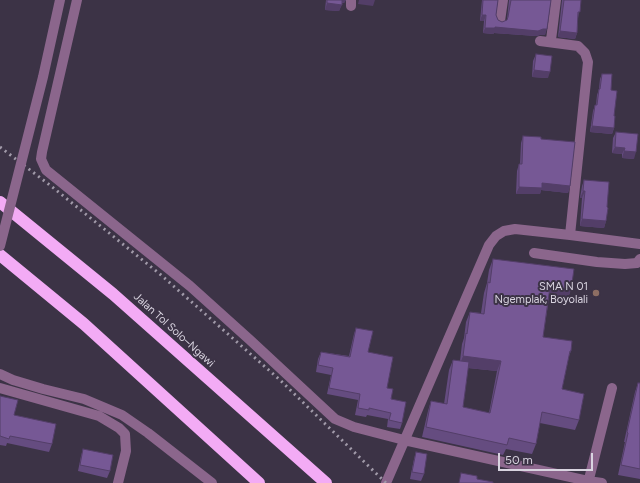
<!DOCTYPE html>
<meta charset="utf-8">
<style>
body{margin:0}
#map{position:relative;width:640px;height:483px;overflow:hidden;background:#3c3346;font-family:Figtree,sans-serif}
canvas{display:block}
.scale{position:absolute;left:498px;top:453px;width:95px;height:18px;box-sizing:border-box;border:2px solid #d9d4e0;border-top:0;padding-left:5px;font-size:12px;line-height:14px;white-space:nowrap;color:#d9d4e0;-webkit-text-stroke:3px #3c3346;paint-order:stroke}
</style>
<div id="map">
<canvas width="640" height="483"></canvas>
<div class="scale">50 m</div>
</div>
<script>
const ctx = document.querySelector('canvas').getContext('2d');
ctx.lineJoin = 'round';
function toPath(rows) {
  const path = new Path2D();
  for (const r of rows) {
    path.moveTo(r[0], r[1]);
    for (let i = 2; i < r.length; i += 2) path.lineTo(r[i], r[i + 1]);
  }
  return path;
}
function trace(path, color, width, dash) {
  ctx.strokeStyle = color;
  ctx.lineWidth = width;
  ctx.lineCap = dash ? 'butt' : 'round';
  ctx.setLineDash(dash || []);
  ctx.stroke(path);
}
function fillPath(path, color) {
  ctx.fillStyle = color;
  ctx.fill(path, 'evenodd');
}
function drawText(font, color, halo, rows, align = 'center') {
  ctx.font = font + ' Figtree,sans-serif';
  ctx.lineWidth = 4;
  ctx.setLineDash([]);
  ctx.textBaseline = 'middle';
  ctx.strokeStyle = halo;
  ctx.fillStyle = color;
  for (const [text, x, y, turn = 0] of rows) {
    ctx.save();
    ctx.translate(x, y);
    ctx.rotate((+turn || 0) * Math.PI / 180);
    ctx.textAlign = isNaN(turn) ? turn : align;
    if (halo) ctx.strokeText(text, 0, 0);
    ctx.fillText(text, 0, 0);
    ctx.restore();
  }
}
trace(toPath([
 [77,0,42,152,41,159,46,170,190,286,250,340,335,419,354,427,404,440,588,481,602,483],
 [351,6,351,0],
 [500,21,503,0],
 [551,40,556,0],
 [540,41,578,46,585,53,588,62,570,235],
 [534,253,597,262,625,264,637,263,640,259],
 [0,374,13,380,43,389,84,399,122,415,148,433,212,483],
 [0,388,99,416,119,428,125,434,126,451,118,483],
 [386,483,489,245,496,236,504,231,515,229,570,235,640,244],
 [588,483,612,388]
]), '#8b668c', 10);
trace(toPath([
 [0,202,113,294,326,483],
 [0,255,84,324,259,483]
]), '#f3abf5', 12);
trace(toPath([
 [0,147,51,186,161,275,280,380,386,483]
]), '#a19aa9', 3, [2, 4]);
trace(toPath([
 [0,246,43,77,60,0]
]), '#8b668c', 10);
fillPath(toPath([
 [326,0,346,0,344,3,342,3,339,11,325,10],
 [482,0,498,0,496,15,498,20,502,22,507,20,509,0,551,0,545,35,540,35,536,36,494,33,493,34,483,33,484,21,480,21],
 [562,0,581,0,578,18,577,33,575,39,558,37],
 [536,54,548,78,532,77,533,61],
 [602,74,611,90,614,116,614,128,612,134,590,132,593,111,595,105,596,105,597,95,599,89,600,79],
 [616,132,634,159,622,158,622,154,612,153,613,138],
 [523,136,541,139,570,186,568,193,541,190,540,194,516,194,517,171,519,164,520,164,521,143],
 [584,180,607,207,606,221,604,228,580,226,582,198,580,198,582,186],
 [493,259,571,290,567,300,549,298,543,337,571,351,569,356,562,389,579,420,575,430,540,423,536,444,532,454,506,449,503,455,422,437,428,411,431,401,444,404,449,370,453,360,460,361,462,344,464,338,466,322,470,312,481,313,484,293,487,283,489,270],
 [468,368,497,371,489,413,463,407],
 [356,328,387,388,402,423,400,429,387,427,388,419,367,415,366,417,355,415,358,400,327,394,331,375,316,372,318,359,321,352,349,356,354,334],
 [638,383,640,383,640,479,618,475,625,442,624,442,635,392],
 [0,397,14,415,52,444,49,452,7,443,6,446,0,445],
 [83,449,110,471,107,478,78,471,81,456],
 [416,452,424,474,421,481,410,479,414,459]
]), '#654c80');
fillPath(toPath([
 [341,0,346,0,344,3,340,2],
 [359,0,375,0,373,6,358,4],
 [327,3,342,5,339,11,325,10],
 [482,15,486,15,484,21,480,21],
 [495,27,543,29,547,29,545,35,540,35,536,36,494,33,493,34,483,33,485,28],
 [560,31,577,33,575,39,558,37],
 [534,70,550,72,548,78,532,77],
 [592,126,614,128,612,134,590,132],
 [615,147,625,148,622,154,612,153],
 [624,151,636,152,634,159,622,158],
 [542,183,570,186,568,193,541,190,540,194,516,194,519,187],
 [583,191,585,191,582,198,580,198],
 [582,219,606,221,604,228,580,226],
 [550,287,571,290,567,300,546,298],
 [463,356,501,361,497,371,459,367]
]), '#533e68');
const building = toPath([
 [327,0,342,0,342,5,327,3,327,0],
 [483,0,498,0,496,15,498,20,502,22,507,20,508,17,511,0,551,0,547,29,543,29,538,31,495,27,495,28,485,28,486,15,482,15,483,0],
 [564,0,581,0,580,12,578,12,577,33,560,31,564,0],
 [536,54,552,56,550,72,534,70,536,54],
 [602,74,612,74,611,90,617,91,614,116,615,116,614,128,592,126,595,105,597,105,599,89,600,89,602,74],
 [616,132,638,134,636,152,624,151,625,148,615,147,616,132],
 [523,136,541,137,541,139,575,142,570,186,542,183,542,188,519,187,519,164,522,164,523,136],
 [584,180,609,182,607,207,608,208,606,221,582,219,585,191,583,191,584,180],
 [493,259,574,269,571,290,550,287,543,337,572,341,571,351,570,351,562,389,584,394,579,420,542,412,536,444,509,438,507,445,426,427,431,401,447,404,453,360,469,362,463,407,490,413,501,361,463,356,466,333,467,334,470,312,484,314,488,282,490,283,493,259],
 [356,328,373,331,368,352,393,357,387,388,393,389,391,399,406,402,402,423,389,420,391,413,369,408,369,410,358,408,360,394,329,388,333,368,318,365,321,352,350,357,356,328],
 [638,383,640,383,640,469,621,465,628,433,627,432,638,383],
 [0,396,18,400,14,415,56,424,52,444,10,436,9,439,0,436,0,396],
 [83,449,113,455,110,471,80,465,83,449],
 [416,452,427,454,424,474,412,472,416,452],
 [461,473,477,476,477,479,493,482,493,483,459,483,461,473]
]);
fillPath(building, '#765895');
trace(building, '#533e68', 1);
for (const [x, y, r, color] of [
 [596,293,4,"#8d6e63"]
]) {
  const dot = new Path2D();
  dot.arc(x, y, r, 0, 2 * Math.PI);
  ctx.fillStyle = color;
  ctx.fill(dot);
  trace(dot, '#3c3346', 1.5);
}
drawText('11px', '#d9d4e0', '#3c3346', [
 ["SMA N 01",588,287],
 ["Ngemplak, Boyolali",588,300]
], 'right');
drawText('11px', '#d9d4e0', '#3c3346', [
 ["Jalan Tol Solo–Ngawi",174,330,42]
]);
</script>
